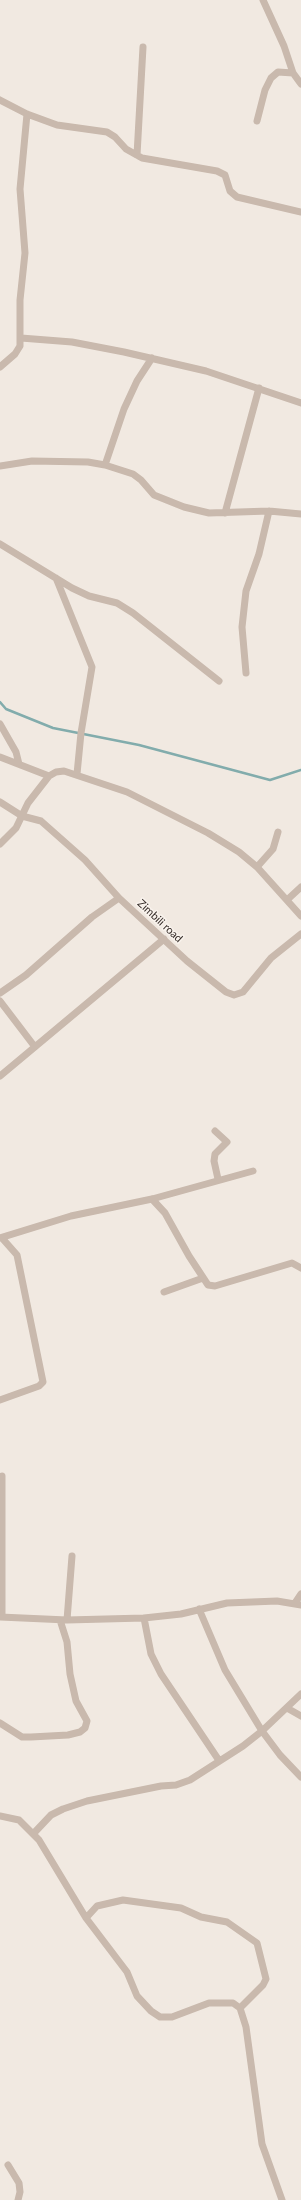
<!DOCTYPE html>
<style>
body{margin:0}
canvas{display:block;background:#f1e9e1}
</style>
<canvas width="301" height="2200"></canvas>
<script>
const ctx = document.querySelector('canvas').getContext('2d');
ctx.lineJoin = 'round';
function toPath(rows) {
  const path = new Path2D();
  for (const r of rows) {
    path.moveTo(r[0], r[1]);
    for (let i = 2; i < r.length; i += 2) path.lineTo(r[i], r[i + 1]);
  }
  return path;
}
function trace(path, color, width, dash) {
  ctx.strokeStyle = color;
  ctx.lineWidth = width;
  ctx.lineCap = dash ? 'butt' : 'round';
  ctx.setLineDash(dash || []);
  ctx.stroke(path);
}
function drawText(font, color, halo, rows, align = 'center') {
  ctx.font = font + ' Lato,sans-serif';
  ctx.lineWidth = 3;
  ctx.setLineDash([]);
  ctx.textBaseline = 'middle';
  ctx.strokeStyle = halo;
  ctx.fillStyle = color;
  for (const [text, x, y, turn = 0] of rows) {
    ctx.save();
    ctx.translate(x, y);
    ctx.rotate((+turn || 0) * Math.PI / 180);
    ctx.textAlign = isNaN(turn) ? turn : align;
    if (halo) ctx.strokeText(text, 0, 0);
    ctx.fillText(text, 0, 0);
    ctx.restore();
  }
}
trace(toPath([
 [0,702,6,709,53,728,139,745,270,780,301,770]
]), '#82acac', 2.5);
trace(toPath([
 [263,0,284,46,293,73,301,84],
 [0,100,27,114,57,125,107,132,115,137,126,149,142,158,217,171,225,175,230,191,237,197,301,212],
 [257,121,265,90,271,78,278,72,293,73],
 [137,155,143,47],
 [21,338,72,342,124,352,206,371,301,403],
 [0,367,15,354,20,346,20,300,25,253,20,189,27,114],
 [105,465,124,409,137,381,152,358],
 [0,466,32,461,88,462,105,465,133,474,141,480,154,495,184,507,209,513,269,511,301,514],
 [225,513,259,388],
 [0,544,72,588,89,596,117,603,133,613,219,681],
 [56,578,92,667,81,733,77,774],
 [246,673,242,627,246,591,259,554,269,511],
 [0,724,16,752,19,764],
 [0,757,49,776],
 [0,802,22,816,41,821,85,860,119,898],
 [0,844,16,828,28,803,49,776,56,772,64,771,127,792,208,833,239,852,257,867,301,916],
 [257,867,273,849,278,832],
 [287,900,301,887],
 [0,993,26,975,92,917,119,898,187,961,226,992,234,995,243,992,271,958,301,934],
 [0,1001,35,1047],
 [0,1076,164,939],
 [215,1131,227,1142,215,1154,214,1161,218,1179],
 [152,1199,165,1213,189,1256,208,1285,215,1286,292,1263,301,1268],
 [0,1238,71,1216,152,1199,253,1171],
 [164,1292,203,1278],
 [0,1400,39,1386,43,1382,17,1255,2,1238],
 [2,1476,2,1617],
 [295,1603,301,1594],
 [199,1609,225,1670,262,1731,280,1755,301,1777],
 [0,1617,67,1620,144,1618,181,1614,227,1603,277,1601,301,1605],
 [144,1618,151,1654,161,1674,218,1759],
 [67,1620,72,1556],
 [287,1708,301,1716],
 [0,1723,22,1737,31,1737,68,1735,80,1732,85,1728,87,1721,76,1701,70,1674,67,1642,60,1620],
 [0,1816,19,1820,39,1840,86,1918,127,1972,137,1996,151,2011,160,2017,172,2017,209,2003,233,2003,240,2008,246,2027,262,2144,282,2200],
 [34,1833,51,1815,63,1809,87,1801,161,1786,176,1785,190,1780,243,1746,262,1731,301,1694],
 [86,1918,97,1906,123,1900,181,1908,201,1917,227,1922,257,1943,266,1979,263,1985,240,2008],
 [8,2165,19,2183,20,2192,18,2200]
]), '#c9b9ad', 7);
drawText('11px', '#382f2b', '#f9f3ed', [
 ["Zimbili road",160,921,43]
]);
</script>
